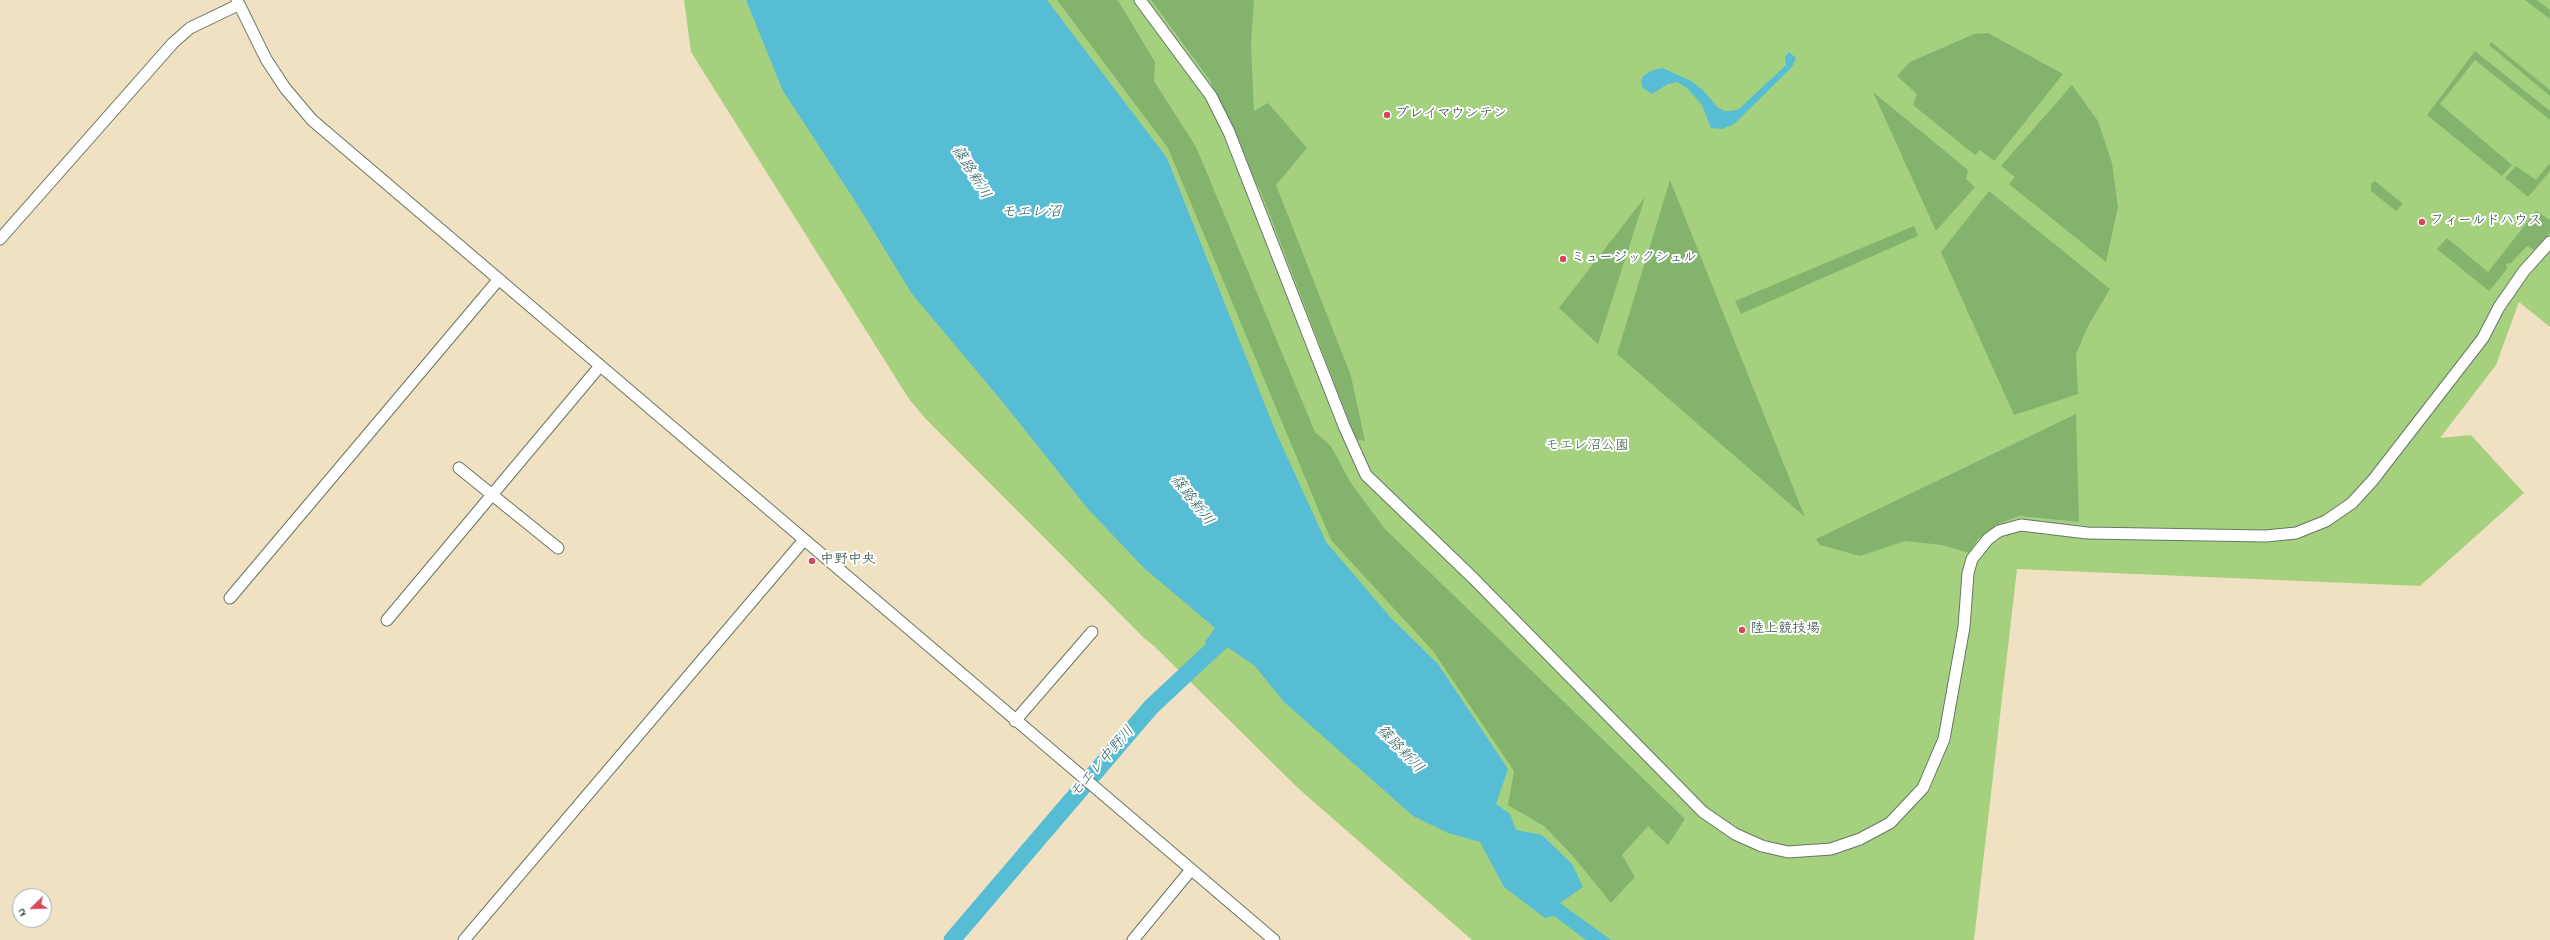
<!DOCTYPE html>
<meta charset="utf-8">
<style>
body{margin:0}
#map{position:relative;width:2550px;height:940px;overflow:hidden;background:#f0e1c2;font-family:"Indie Flower",sans-serif}
canvas{display:block}
.north{position:absolute;left:12px;top:888px;width:40px;height:40px;box-sizing:border-box;background:#fff;border:1px solid #a5b1ae;border-radius:50%;rotate:247deg;font-size:11px;font-weight:700;line-height:16px;text-align:center;color:#1f3d34}
.north::after{content:'';display:block;margin:auto;width:14px;height:18px;background:#d1495b;clip-path:polygon(50% 0,100% 100%,50% 72%,0 100%)}
</style>
<div id="map">
<canvas width="2550" height="940"></canvas>
<div class="north">N</div>
</div>
<script>
const ctx = document.querySelector('canvas').getContext('2d');
ctx.lineJoin = 'round';
function fillPath(path, color) {
  ctx.fillStyle = color;
  ctx.fill(path, 'evenodd');
}
function toPath(rows) {
  const path = new Path2D();
  for (const r of rows) {
    path.moveTo(r[0], r[1]);
    for (let i = 2; i < r.length; i += 2) path.lineTo(r[i], r[i + 1]);
  }
  return path;
}
function trace(path, color, width, dash) {
  ctx.strokeStyle = color;
  ctx.lineWidth = width;
  ctx.lineCap = dash ? 'butt' : 'round';
  ctx.setLineDash(dash || []);
  ctx.stroke(path);
}
function drawText(font, color, halo, rows, align = 'center') {
  ctx.font = font + ' "Indie Flower","Klee One",sans-serif';
  ctx.lineWidth = 4;
  ctx.setLineDash([]);
  ctx.textBaseline = 'middle';
  ctx.strokeStyle = halo;
  ctx.fillStyle = color;
  for (const [text, x, y, turn = 0] of rows) {
    ctx.save();
    ctx.translate(x, y);
    ctx.rotate((+turn || 0) * Math.PI / 180);
    ctx.textAlign = isNaN(turn) ? turn : align;
    if (halo) ctx.strokeText(text, 0, 0);
    ctx.fillText(text, 0, 0);
    ctx.restore();
  }
}
fillPath(toPath([
 [684,0,2550,0,2550,327,2519,302,2496,365,2440,438,2471,435,2524,493,2420,586,2017,569,1974,940,1472,940,1299,789,1154,646,1144,638,925,418,909,399,691,52]
]), '#a5d17e');
fillPath(toPath([
 [1057,0,1117,0,1119,2,1155,62,1154,81,1196,147,1315,432,1331,446,1350,482,1385,529,1685,819,1668,845,1648,826,1622,855,1635,877,1611,903,1573,856,1544,826,1508,805,1514,771,1433,651,1331,540,1168,148],
 [1151,0,1254,0,1251,44,1254,111,1268,103,1307,148,1276,185,1351,376,1365,441,1356,439,1261,192,1215,104,1211,82],
 [2525,0,2537,0,2550,10,2550,19],
 [1988,33,2063,74,1994,161,1980,150,1975,155,1913,105,1917,94,1897,76,1910,62,1974,34],
 [2491,42,2550,90,2550,96,2489,45],
 [2475,51,2550,111,2550,120,2475,60,2440,104,2512,165,2502,176,2427,115],
 [2072,85,2098,121,2112,163,2118,207,2106,262,2009,184,2015,177,2001,166],
 [1873,92,1968,170,1966,179,1975,187,1936,231],
 [2550,163,2550,171,2528,197,2505,178,2516,166,2536,180],
 [1670,180,1805,517,1617,354],
 [2375,181,2403,204,2396,211,2371,191,2371,184],
 [1989,191,2110,289,2088,326,2076,354,2078,394,2014,415,1941,252],
 [1645,197,1598,344,1559,308],
 [2536,211,2550,220,2550,233,2534,250,2527,246,2511,263,2506,264,2507,269,2489,291,2437,249,2447,238,2488,272],
 [1914,226,1918,236,1741,314,1735,301],
 [2076,414,2079,522,2020,516,2000,523,1978,539,1969,553,1942,545,1905,541,1860,556,1820,545,1816,539]
]), '#84b36d');
fillPath(toPath([
 [746,0,1047,0,1167,158,1275,430,1326,542,1391,618,1438,664,1508,769,1496,804,1510,814,1516,830,1542,835,1572,864,1583,887,1560,903,1611,940,1586,940,1554,916,1545,918,1504,887,1480,842,1448,833,1413,816,1283,701,1255,666,1227,647,1216,657,1205,642,1215,628,1144,568,1088,509,1001,400,912,294,857,204,783,91],
 [1789,52,1796,58,1792,67,1734,124,1722,129,1711,128,1702,105,1687,88,1677,82,1668,84,1652,94,1643,88,1641,82,1643,76,1653,70,1663,68,1691,81,1703,90,1718,108,1725,111,1732,111,1739,109,1786,65,1785,57]
]), '#57bdd4');
trace(toPath([
 [952,940,1151,707,1228,635]
]), '#57bdd4', 17);
const minor = toPath([
 [237,0,266,59,285,88,312,120,1274,940],
 [1140,0,1211,96,1229,132,1344,426,1366,475,1473,578,1703,812,1735,834,1762,846,1788,852,1831,849,1860,839,1890,823,1923,788,1944,739,1964,627,1968,573,1972,559,1988,539,1999,531,2021,525,2087,533,2266,536,2296,533,2326,521,2352,503,2373,480,2483,338,2499,307,2524,271,2550,242],
 [0,239,173,43,190,28,238,5],
 [459,468,558,548],
 [230,598,499,279],
 [387,620,600,366],
 [1015,721,1092,632],
 [464,940,804,540],
 [1133,940,1190,871]
]);
trace(minor, '#687666', 13);
trace(minor, '#fff', 11);
for (const [x, y, r, color] of [
 [1387,115,4,"#d1495b"],
 [2422,222,4,"#d1495b"],
 [1563,259,4,"#d1495b"],
 [812,561,4,"#d1495b"],
 [1742,630,4,"#d1495b"]
]) {
  const dot = new Path2D();
  dot.arc(x, y, r, 0, 2 * Math.PI);
  ctx.fillStyle = color;
  ctx.fill(dot);
  trace(dot, '#fff', 1.5);
}
drawText('14px', '#1f3d34', '#fff', [
 ["プレイマウンテン",1395,115],
 ["フィールドハウス",2430,222],
 ["ミュージックシェル",1571,259],
 ["中野中央",820,561],
 ["陸上競技場",1750,630]
], 'left');
drawText('14px', '#406246', '#fff', [
 ["モエレ沼公園",1587,447]
]);
drawText('italic 15px', '#306364', '#fff', [
 ["篠路新川",970,173,58],
 ["モエレ沼",1031,214],
 ["篠路新川",1191,501,52],
 ["篠路新川",1399,750,46],
 ["モエレ中野川",1103,763,-49]
]);
</script>
